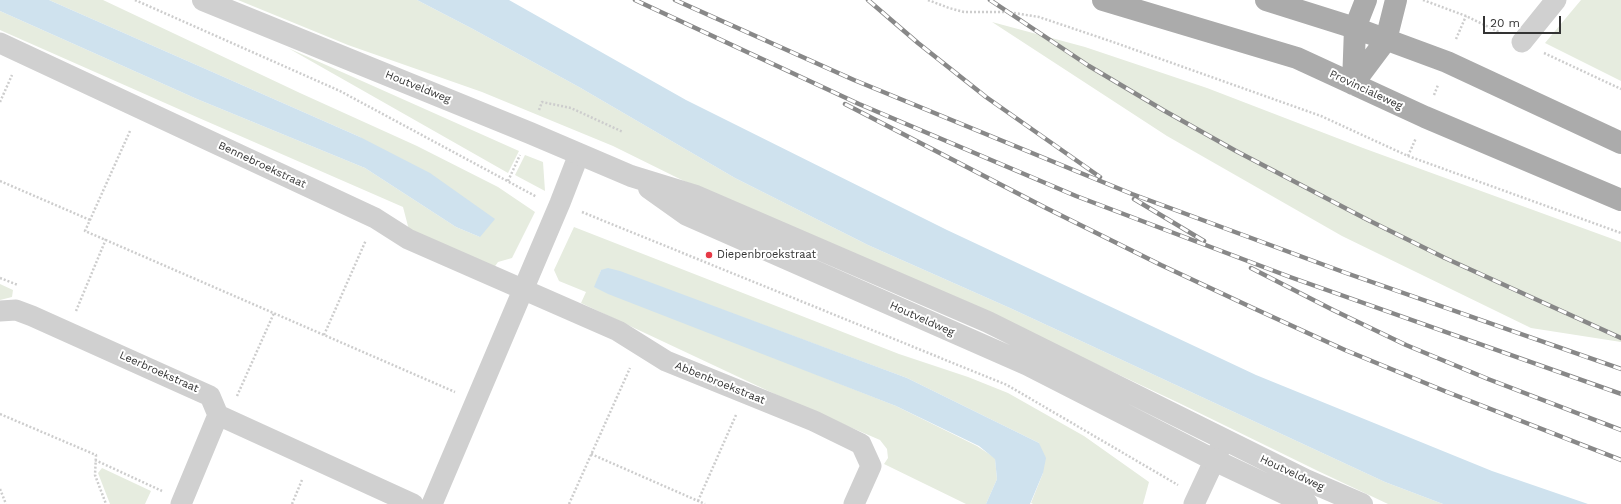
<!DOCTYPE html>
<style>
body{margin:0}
#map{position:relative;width:1621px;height:504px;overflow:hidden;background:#fff;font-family:"Work Sans",sans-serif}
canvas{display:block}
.scale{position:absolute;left:1483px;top:16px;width:78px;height:18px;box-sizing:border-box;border:2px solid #333;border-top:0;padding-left:5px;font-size:12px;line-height:14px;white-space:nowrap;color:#333;-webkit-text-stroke:3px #fff;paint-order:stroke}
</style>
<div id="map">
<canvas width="1621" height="504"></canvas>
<div class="scale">20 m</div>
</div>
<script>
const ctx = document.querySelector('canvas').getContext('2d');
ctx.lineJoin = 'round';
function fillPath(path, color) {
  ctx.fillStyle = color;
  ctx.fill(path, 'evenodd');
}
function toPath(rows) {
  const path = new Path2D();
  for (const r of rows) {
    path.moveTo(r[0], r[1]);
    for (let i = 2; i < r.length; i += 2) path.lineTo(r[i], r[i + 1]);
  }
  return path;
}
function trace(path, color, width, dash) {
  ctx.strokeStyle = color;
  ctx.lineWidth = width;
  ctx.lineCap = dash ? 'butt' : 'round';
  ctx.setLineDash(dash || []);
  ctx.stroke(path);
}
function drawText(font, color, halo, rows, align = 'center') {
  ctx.font = font + ' "Work Sans",sans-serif';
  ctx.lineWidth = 4;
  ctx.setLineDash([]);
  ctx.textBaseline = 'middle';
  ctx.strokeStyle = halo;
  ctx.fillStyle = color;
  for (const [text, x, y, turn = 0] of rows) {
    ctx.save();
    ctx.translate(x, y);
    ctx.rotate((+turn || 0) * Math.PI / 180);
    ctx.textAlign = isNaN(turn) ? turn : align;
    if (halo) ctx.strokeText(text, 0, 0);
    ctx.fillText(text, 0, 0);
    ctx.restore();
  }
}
fillPath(toPath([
 [49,0,103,0,300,93,417,146,498,187,535,212,512,258,498,262,493,269,409,230,403,207,199,118,0,30,0,11,197,99,365,168,456,227,480,237,360,137],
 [238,0,417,0,471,28,579,87,735,178,868,245,1010,308,1385,482,1443,504,1388,504,1318,471,1179,403,1011,324,692,185,613,146,482,92,348,45],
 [1581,0,1621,0,1621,81,1545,43],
 [992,22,1085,47,1207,88,1363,148,1621,242,1621,342,1531,328,1342,236,1167,136],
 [288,48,519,151,508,173],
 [525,155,543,162,545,191,515,175],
 [574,227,899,354,968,377,1008,393,1084,436,1149,482,1143,504,1033,504,1031,503,1043,473,1039,443,907,378,704,303,601,270,595,287,896,406,977,446,995,458,997,479,986,504,966,504,884,464,888,458,887,449,880,440,794,403,581,303,586,292,559,281,554,270],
 [0,284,13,290,12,297,0,300],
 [102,468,151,491,145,504,110,504,98,473]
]), '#e6ecdf');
fillPath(toPath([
 [0,0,49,0,360,137,430,173,495,219,480,237,456,227,365,168,197,99,0,11],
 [417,0,509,0,686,100,947,230,1124,313,1256,375,1492,471,1588,504,1443,504,1385,482,1010,308,868,245,735,178,579,87,471,28],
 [608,268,620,271,907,378,1039,443,1046,458,1043,473,1030,504,986,504,997,479,995,459,979,446,896,406,608,294,594,287,601,270]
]), '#cfe2ee');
trace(toPath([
 [135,0,340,91,537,197],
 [928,0,949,8,964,12,1008,12,1039,17,1113,42,1321,116,1408,156,1621,233],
 [1423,0,1466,16,1501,33],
 [1456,39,1466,16],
 [1544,53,1621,89],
 [1434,95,1438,85],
 [0,102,12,75],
 [539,110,542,102,571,108,623,132],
 [130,131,85,231,455,392],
 [1408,156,1416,138],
 [0,181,90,220],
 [508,181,520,155],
 [582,212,1007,385,1178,485],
 [0,278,18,285],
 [76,311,106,239],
 [324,335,366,240],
 [237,396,274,313],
 [0,414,96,455,95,475,106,504],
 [591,454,705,504],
 [95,460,162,491],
 [0,489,6,504],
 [698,501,736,415],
 [292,504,302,480],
 [569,504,630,368]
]), '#cdcdcd', 2.5, [2, 2]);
trace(toPath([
 [1522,42,1556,0],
 [0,43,375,218,408,239,618,331,666,361,814,421,861,444,871,466,854,504],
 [0,311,16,310,32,316,210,396,218,415,413,504],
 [181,504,218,415],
 [432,504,560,203,579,154],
 [1194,504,1222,444]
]), '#d0d0d0', 21);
trace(toPath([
 [203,0,530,133,631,176,696,196,988,322,1306,480,1362,504],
 [649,188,687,215,1028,365,1214,460,1307,504]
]), '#d0d0d0', 22);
trace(toPath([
 [1103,0,1297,58,1425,117,1621,200],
 [1266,0,1355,28,1447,62,1621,143],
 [1353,84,1386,40,1396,0],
 [1353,84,1355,28,1366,0]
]), '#ababab', 22);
const rail = toPath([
 [635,0,859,104,1076,196,1290,277,1621,394],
 [675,0,854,80,1132,194,1346,273,1621,369],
 [868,0,918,43,986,97,1100,177],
 [990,0,1089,66,1163,110,1236,151,1368,220,1445,258,1621,338],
 [845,104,1046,208,1161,265,1253,308,1345,350,1447,392,1621,460],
 [1134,199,1204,241],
 [1251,268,1333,310,1406,345,1488,379,1621,430]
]);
trace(rail, '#888', 4.5);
trace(rail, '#fff', 3, [9]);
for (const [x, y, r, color] of [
 [709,255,4,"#e63946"]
]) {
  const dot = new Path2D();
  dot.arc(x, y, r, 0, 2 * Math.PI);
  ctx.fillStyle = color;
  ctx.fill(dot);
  trace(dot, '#fff', 1.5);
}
drawText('11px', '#333', '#fff', [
 ["Houtveldweg",418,87,22],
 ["Provincialeweg",1366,90,25],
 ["Bennebroekstraat",262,165,25],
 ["Houtveldweg",922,319,24],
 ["Leerbroekstraat",159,372,24],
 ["Abbenbroekstraat",720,383,22],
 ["Houtveldweg",1292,473,25]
]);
drawText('11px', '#333', '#fff', [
 ["Diepenbroekstraat",717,255]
], 'left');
</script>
